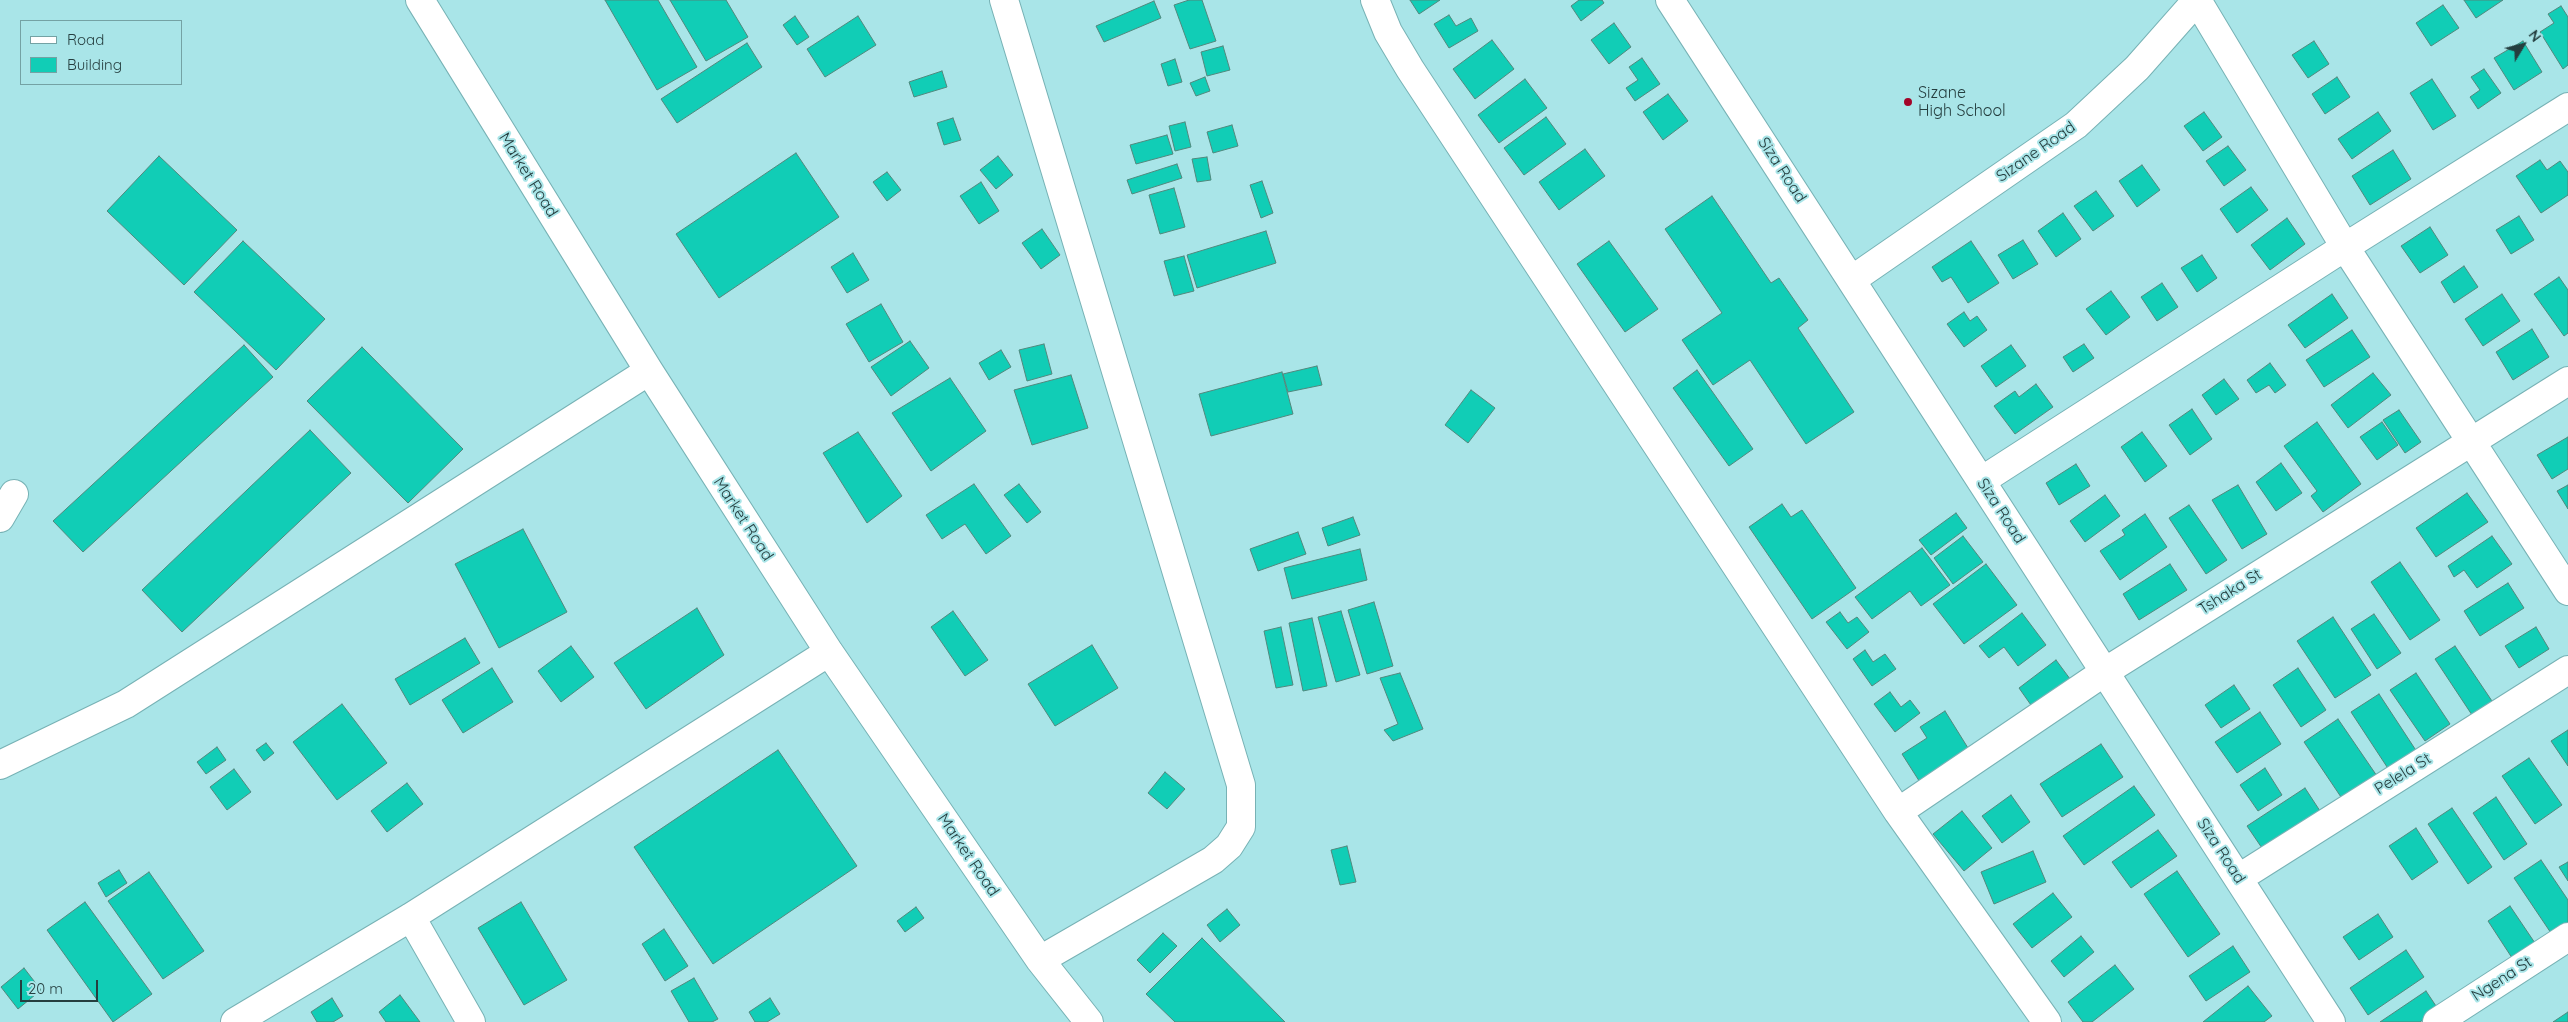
<!DOCTYPE html>
<style>
body{margin:0}
#map{position:relative;width:2568px;height:1022px;overflow:hidden;background:#a9e5e8;font-family:Quicksand,sans-serif}
canvas{display:block}
.legend{position:absolute;left:20px;top:20px;width:162px;height:65px;box-sizing:border-box;background:#a9e5e8;border:1px solid #74a2a4;margin:0;padding:6px 9px;list-style:none;font-size:15px;color:#253e3f}
.legend li{display:flex;align-items:center;gap:10px;height:25px}
.legend b{width:25px;border:1px solid #74a2a4}
.north{position:absolute;left:2498px;top:20px;width:50px;height:50px;-webkit-text-stroke:4px #a9e5e8;paint-order:stroke;rotate:53deg;font-size:14px;font-weight:700;line-height:20px;text-align:center;color:#253e3f}
.north::after{content:'';display:block;margin:auto;width:18px;height:22px;background:#253e3f;clip-path:polygon(50% 0,100% 100%,50% 72%,0 100%)}
.scale{position:absolute;left:20px;top:980px;width:78px;height:22px;box-sizing:border-box;border:2px solid #253e3f;border-top:0;padding-left:6px;font-size:15px;line-height:18px;white-space:nowrap;color:#253e3f;-webkit-text-stroke:4px #a9e5e8;paint-order:stroke}
</style>
<div id="map">
<canvas width="2568" height="1022"></canvas>
<ul class="legend">
<li><b style="height:6px;background:#fff"></b>Road</li>
<li><b style="height:14px;background:#11cdb6"></b>Building</li>
</ul>
<div class="north">N</div>
<div class="scale">20 m</div>
</div>
<script>
const ctx = document.querySelector('canvas').getContext('2d');
ctx.lineJoin = 'round';
function fillPath(path, color) {
  ctx.fillStyle = color;
  ctx.fill(path, 'evenodd');
}
function toPath(rows) {
  const path = new Path2D();
  for (const r of rows) {
    path.moveTo(r[0], r[1]);
    for (let i = 2; i < r.length; i += 2) path.lineTo(r[i], r[i + 1]);
  }
  return path;
}
function trace(path, color, width, dash) {
  ctx.strokeStyle = color;
  ctx.lineWidth = width;
  ctx.lineCap = dash ? 'butt' : 'round';
  ctx.setLineDash(dash || []);
  ctx.stroke(path);
}
function drawText(font, color, halo, rows, align = 'center') {
  ctx.font = font + ' Quicksand,sans-serif';
  ctx.lineWidth = 4;
  ctx.setLineDash([]);
  ctx.textBaseline = 'middle';
  ctx.strokeStyle = halo;
  ctx.fillStyle = color;
  for (const [text, x, y, turn = 0] of rows) {
    ctx.save();
    ctx.translate(x, y);
    ctx.rotate((+turn || 0) * Math.PI / 180);
    ctx.textAlign = isNaN(turn) ? turn : align;
    if (halo) ctx.strokeText(text, 0, 0);
    ctx.fillText(text, 0, 0);
    ctx.restore();
  }
}
const building = toPath([
 [605,0,658,0,697,67,657,90,605,0],
 [670,0,726,0,748,37,706,61,670,0],
 [1189,0,1202,0,1216,41,1190,49,1174,5,1189,0],
 [1410,0,1440,0,1419,14,1410,0],
 [1579,0,1602,0,1604,3,1581,21,1571,6,1579,0],
 [2464,0,2503,0,2476,18,2464,0],
 [1154,1,1161,18,1104,42,1096,26,1154,1],
 [2443,5,2459,28,2431,46,2416,23,2443,5],
 [2561,6,2568,17,2568,65,2563,69,2540,32,2554,23,2548,14,2561,6],
 [1449,15,1456,26,1471,18,1478,31,1449,48,1434,24,1449,15],
 [795,16,809,37,797,45,783,25,795,16],
 [858,16,876,45,825,77,807,49,858,16],
 [1614,23,1631,47,1609,64,1591,40,1614,23],
 [1492,40,1514,69,1475,99,1453,69,1492,40],
 [2314,41,2329,64,2308,78,2292,55,2314,41],
 [2523,41,2542,72,2514,90,2494,58,2523,41],
 [747,43,762,67,677,123,661,99,747,43],
 [1223,46,1230,70,1207,76,1201,52,1223,46],
 [1642,58,1660,84,1635,101,1626,88,1638,80,1629,67,1642,58],
 [1175,59,1182,82,1168,86,1161,64,1175,59],
 [2484,69,2501,93,2478,109,2470,97,2480,90,2471,77,2484,69],
 [942,71,947,87,914,97,909,82,942,71],
 [1205,77,1210,91,1196,96,1190,83,1205,77],
 [2337,77,2350,97,2325,114,2312,94,2337,77],
 [1525,79,1547,108,1499,143,1478,115,1525,79],
 [2432,79,2456,116,2433,130,2410,93,2432,79],
 [1668,94,1688,121,1663,140,1643,112,1668,94],
 [2204,112,2222,137,2203,151,2184,126,2204,112],
 [2378,112,2391,131,2352,159,2338,139,2378,112],
 [1546,117,1566,144,1524,175,1504,148,1546,117],
 [953,118,961,140,944,145,937,123,953,118],
 [1185,122,1191,147,1175,151,1169,126,1185,122],
 [1232,125,1238,146,1213,153,1207,132,1232,125],
 [1167,135,1173,154,1136,164,1130,145,1167,135],
 [2228,146,2246,170,2224,186,2206,161,2228,146],
 [1585,149,1605,176,1559,210,1539,182,1585,149],
 [2393,150,2411,179,2370,205,2352,176,2393,150],
 [796,153,839,217,719,298,676,234,796,153],
 [159,156,237,230,184,285,107,211,159,156],
 [998,156,1013,175,996,189,980,170,998,156],
 [1207,157,1211,180,1197,182,1192,159,1207,157],
 [2540,160,2547,170,2560,161,2568,172,2568,195,2541,213,2516,176,2540,160],
 [1177,164,1182,178,1132,194,1127,180,1177,164],
 [2142,165,2160,190,2137,207,2119,181,2142,165],
 [887,172,901,190,887,201,873,182,887,172],
 [1262,181,1273,213,1261,218,1250,185,1262,181],
 [981,182,999,211,979,224,960,196,981,182],
 [2251,187,2268,210,2237,233,2220,209,2251,187],
 [1174,188,1185,227,1160,234,1149,195,1174,188],
 [2096,191,2114,216,2093,231,2074,206,2096,191],
 [1712,196,1771,283,1779,278,1808,320,1798,328,1854,412,1806,444,1750,360,1713,385,1682,340,1722,313,1665,229,1712,196],
 [2063,213,2081,239,2056,257,2038,231,2063,213],
 [2519,216,2534,240,2511,254,2496,230,2519,216],
 [2287,218,2305,244,2270,270,2251,245,2287,218],
 [2430,227,2448,255,2420,273,2401,246,2430,227],
 [1042,229,1060,255,1041,269,1022,243,1042,229],
 [1266,231,1276,263,1197,288,1187,255,1266,231],
 [2023,240,2038,264,2013,279,1998,255,2023,240],
 [243,241,325,319,276,370,194,292,243,241],
 [1609,241,1658,309,1625,332,1577,264,1609,241],
 [1971,241,1999,283,1968,303,1951,277,1942,282,1932,267,1971,241],
 [853,253,869,280,847,293,831,267,853,253],
 [2202,255,2217,278,2197,292,2181,268,2202,255],
 [1184,256,1194,291,1174,296,1164,261,1184,256],
 [2464,266,2478,287,2454,303,2441,282,2464,266],
 [2559,277,2568,290,2568,333,2564,336,2534,294,2559,277],
 [2162,283,2178,307,2157,321,2141,297,2162,283],
 [2111,291,2130,317,2106,335,2086,309,2111,291],
 [2332,294,2348,318,2305,348,2288,325,2332,294],
 [2502,294,2520,321,2483,346,2465,319,2502,294],
 [881,304,903,342,869,362,846,324,881,304],
 [1964,312,1970,321,1977,316,1987,330,1964,347,1947,324,1964,312],
 [2532,329,2549,357,2513,380,2496,352,2532,329],
 [2352,330,2370,357,2324,387,2306,360,2352,330],
 [910,341,929,368,891,396,871,367,910,341],
 [1044,344,1052,374,1027,381,1019,350,1044,344],
 [2084,344,2094,358,2073,372,2063,357,2084,344],
 [244,345,273,377,83,552,53,521,244,345],
 [2011,345,2026,366,1996,387,1981,366,2011,345],
 [362,347,463,449,408,503,307,401,362,347],
 [1001,350,1011,367,989,380,979,363,1001,350],
 [2270,363,2286,385,2275,393,2269,385,2256,393,2247,380,2270,363],
 [1317,366,1322,385,1288,392,1283,374,1317,366],
 [1697,370,1753,449,1729,466,1673,388,1697,370],
 [1282,372,1293,414,1211,436,1199,394,1282,372],
 [2373,373,2391,395,2348,428,2331,405,2373,373],
 [1071,375,1088,428,1032,445,1014,390,1071,375],
 [950,378,986,431,931,471,892,413,950,378],
 [2224,379,2239,399,2216,415,2202,395,2224,379],
 [2036,384,2053,407,2015,434,1994,406,2015,391,2019,397,2036,384],
 [1471,390,1495,408,1468,443,1445,425,1471,390],
 [2192,409,2212,439,2190,455,2169,425,2192,409],
 [2399,410,2421,442,2405,453,2383,420,2399,410],
 [2317,422,2361,484,2323,512,2311,496,2317,491,2284,446,2317,422],
 [2382,422,2398,445,2377,460,2360,437,2382,422],
 [310,430,351,473,182,632,142,590,310,430],
 [858,432,902,496,867,523,823,453,858,432],
 [2142,432,2167,466,2145,482,2121,447,2142,432],
 [2568,437,2568,469,2552,479,2537,455,2568,437],
 [2281,463,2302,493,2276,511,2256,482,2281,463],
 [2076,464,2090,486,2059,505,2046,483,2076,464],
 [974,484,1011,536,986,554,965,524,942,539,926,515,974,484],
 [1019,484,1041,512,1027,523,1004,495,1019,484],
 [2238,485,2267,534,2242,549,2212,500,2238,485],
 [2568,485,2568,509,2557,491,2568,485],
 [2467,493,2488,522,2436,557,2416,528,2467,493],
 [2105,495,2120,516,2085,542,2070,521,2105,495],
 [1782,504,1791,517,1802,510,1856,588,1812,619,1749,527,1782,504],
 [2189,505,2227,560,2206,574,2169,518,2189,505],
 [1956,513,1967,528,1931,555,1919,540,1956,513],
 [2145,514,2167,547,2120,580,2100,551,2125,535,2122,530,2145,514],
 [1353,517,1360,535,1328,546,1322,528,1353,517],
 [523,529,567,612,499,648,455,564,523,529],
 [1298,532,1306,554,1258,571,1250,549,1298,532],
 [1963,536,1983,562,1953,584,1934,558,1963,536],
 [2492,536,2512,564,2477,588,2464,570,2454,577,2448,566,2492,536],
 [1922,548,1950,585,1921,606,1910,591,1872,619,1855,597,1922,548],
 [1360,549,1367,580,1292,599,1284,568,1360,549],
 [2400,562,2440,620,2410,640,2371,582,2400,562],
 [1986,564,2017,605,1964,644,1933,604,1986,564],
 [2170,564,2187,590,2139,620,2123,594,2170,564],
 [2508,583,2524,608,2480,636,2464,611,2508,583],
 [1374,602,1393,666,1367,674,1348,610,1374,602],
 [697,608,724,655,646,709,614,663,697,608],
 [953,611,988,660,965,676,931,627,953,611],
 [1341,611,1360,675,1336,682,1318,617,1341,611],
 [1840,612,1848,623,1857,617,1869,632,1847,649,1826,622,1840,612],
 [2022,613,2046,645,2018,666,2004,647,1989,658,1979,646,2022,613],
 [2374,614,2401,653,2377,669,2351,629,2374,614],
 [2333,617,2371,675,2335,698,2297,641,2333,617],
 [1312,618,1327,686,1303,691,1289,623,1312,618],
 [1281,627,1293,685,1276,688,1264,631,1281,627],
 [2536,627,2549,649,2519,668,2505,646,2536,627],
 [465,638,480,663,410,705,395,679,465,638],
 [1092,645,1118,688,1055,726,1028,684,1092,645],
 [571,646,594,677,561,702,538,671,571,646],
 [2455,646,2496,707,2476,721,2435,659,2455,646],
 [1865,650,1873,662,1885,654,1896,669,1872,686,1853,659,1865,650],
 [2056,660,2076,687,2038,715,2019,688,2056,660],
 [492,668,513,702,463,733,442,700,492,668],
 [2298,668,2326,710,2301,727,2273,685,2298,668],
 [1400,673,1423,729,1393,741,1384,730,1398,724,1380,678,1400,673],
 [2416,673,2450,724,2425,741,2390,690,2416,673],
 [2234,685,2250,709,2221,728,2205,705,2234,685],
 [1890,692,1901,707,1910,700,1920,713,1895,732,1874,704,1890,692],
 [2379,694,2419,755,2391,773,2351,712,2379,694],
 [342,704,387,763,337,800,293,742,342,704],
 [1945,711,1973,756,1923,787,1902,754,1927,738,1920,727,1945,711],
 [2260,712,2281,744,2237,773,2215,742,2260,712],
 [2338,719,2377,776,2343,800,2304,742,2338,719],
 [2568,730,2568,766,2551,741,2568,730],
 [266,743,274,753,264,761,256,750,266,743],
 [2101,744,2123,777,2062,817,2040,784,2101,744],
 [217,747,226,760,206,774,197,762,217,747],
 [778,750,857,866,713,964,634,847,778,750],
 [2529,758,2562,805,2535,824,2502,776,2529,758],
 [2265,768,2282,795,2258,811,2240,785,2265,768],
 [234,769,251,792,227,810,210,787,234,769],
 [1165,772,1185,789,1167,809,1148,793,1165,772],
 [407,783,423,804,387,832,371,811,407,783],
 [2134,786,2155,815,2084,865,2063,836,2134,786],
 [2305,788,2322,814,2264,851,2247,826,2305,788],
 [2011,795,2030,822,2002,843,1982,816,2011,795],
 [2496,797,2527,844,2504,860,2473,813,2496,797],
 [2452,808,2492,867,2468,884,2428,824,2452,808],
 [1962,811,1992,848,1964,871,1933,834,1962,811],
 [2416,828,2438,862,2412,880,2389,846,2416,828],
 [2158,830,2177,856,2131,888,2112,862,2158,830],
 [1347,846,1356,882,1340,885,1331,850,1347,846],
 [2033,851,2046,882,1994,904,1981,872,2033,851],
 [2541,860,2568,900,2568,930,2555,939,2514,878,2541,860],
 [2568,862,2568,881,2559,867,2568,862],
 [119,870,127,883,106,897,98,883,119,870],
 [2177,871,2220,934,2188,957,2144,894,2177,871],
 [149,872,204,951,163,979,108,901,149,872],
 [2053,893,2072,917,2032,948,2013,924,2053,893],
 [85,902,152,994,113,1022,47,930,85,902],
 [521,902,567,980,524,1005,478,928,521,902],
 [2510,906,2539,949,2516,964,2488,921,2510,906],
 [916,907,924,918,905,932,897,921,916,907],
 [1227,909,1240,925,1220,942,1207,925,1227,909],
 [2378,914,2393,937,2359,960,2343,937,2378,914],
 [664,929,688,966,665,981,642,944,664,929],
 [1163,933,1177,946,1150,973,1137,960,1163,933],
 [2081,936,2094,952,2064,977,2051,961,2081,936],
 [1202,938,1285,1022,1175,1022,1146,994,1202,938],
 [2233,946,2250,972,2206,1001,2189,976,2233,946],
 [2406,950,2424,977,2368,1015,2350,988,2406,950],
 [2115,965,2134,989,2092,1022,2083,1022,2068,1002,2115,965],
 [24,968,41,990,18,1009,1,987,24,968],
 [694,978,718,1019,712,1022,689,1022,671,991,694,978],
 [2248,986,2272,1016,2264,1022,2203,1022,2248,986],
 [2426,991,2438,1009,2420,1022,2380,1022,2426,991],
 [400,995,420,1022,386,1022,379,1012,400,995],
 [332,998,343,1016,333,1022,317,1022,311,1012,332,998],
 [770,998,780,1014,767,1022,755,1022,749,1012,770,998],
 [2568,1012,2568,1022,2553,1022,2568,1012]
]);
fillPath(building, '#11cdb6');
trace(building, '#51887d', 1);
const minor = toPath([
 [420,0,649,371,829,652,1040,960,1089,1022],
 [1004,0,1241,785,1241,827,1229,846,1213,860,1040,960],
 [1375,0,1388,32,1410,69,1898,812,2047,1022],
 [1670,0,2331,1022],
 [2197,0,2345,247,2568,591],
 [1853,279,2076,125,2137,68,2197,0],
 [1981,481,2345,247,2568,107],
 [0,518,14,494],
 [0,765,126,704,649,371],
 [1898,812,2106,671,2568,381],
 [2239,878,2568,670],
 [411,917,471,1022],
 [235,1022,411,917,829,652],
 [2437,1022,2568,937]
]);
trace(minor, '#77b2b5', 30);
trace(minor, '#fff', 28);
for (const [x, y, r, color] of [
 [1908,102,5,"#a30528"]
]) {
  const dot = new Path2D();
  dot.arc(x, y, r, 0, 2 * Math.PI);
  ctx.fillStyle = color;
  ctx.fill(dot);
  trace(dot, '#a9e5e8', 2);
}
drawText('16px', '#253e3f', '#a9e5e8', [
 ["Sizane",1918,93],
 ["High School",1918,111]
], 'left');
drawText('16px', '#253e3f', '#a9e5e8', [
 ["Sizane Road",2036,152,-35],
 ["Siza Road",1782,170,57],
 ["Market Road",528,175,58],
 ["Siza Road",2001,511,57],
 ["Market Road",743,519,57],
 ["Tshaka St",2230,592,-32],
 ["Pelela St",2403,774,-32],
 ["Siza Road",2221,851,57],
 ["Market Road",968,855,56],
 ["Ngena St",2502,979,-33]
]);
</script>
